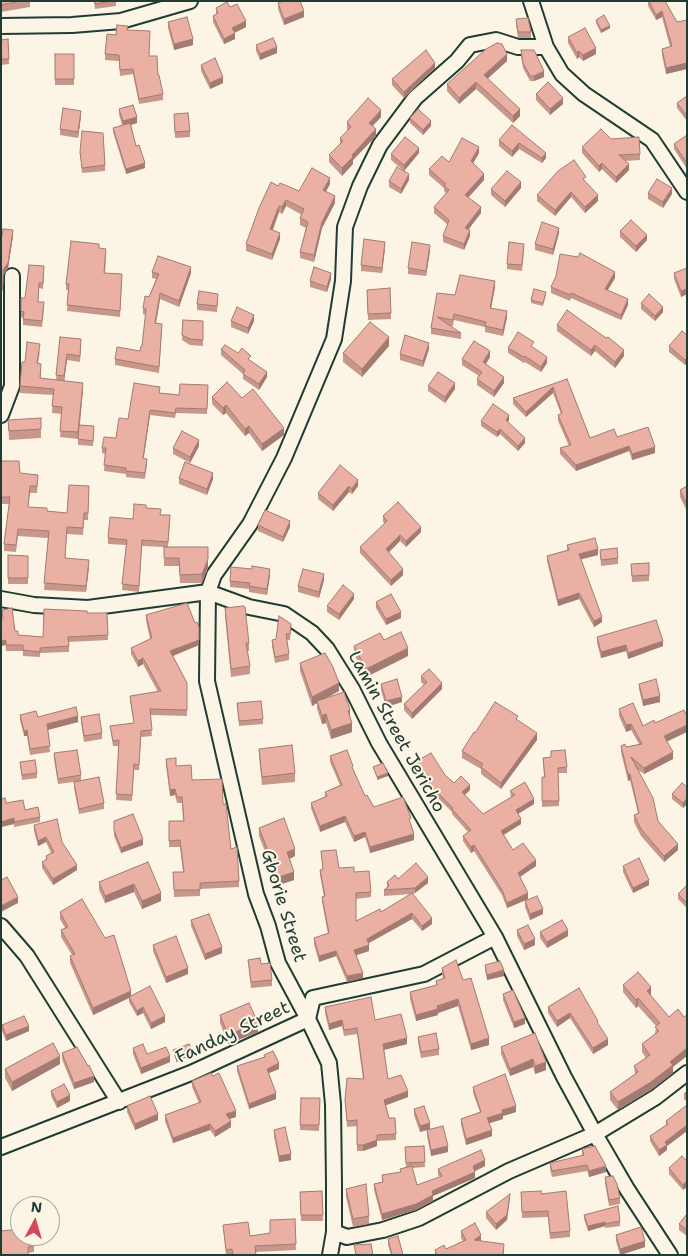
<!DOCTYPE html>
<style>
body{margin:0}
#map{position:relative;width:688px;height:1256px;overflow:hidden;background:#fcf5e5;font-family:"Shantell Sans",sans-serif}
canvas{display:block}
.frame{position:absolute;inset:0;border:2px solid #1f3d34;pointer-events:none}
.north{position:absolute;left:10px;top:1196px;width:50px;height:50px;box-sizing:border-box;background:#fcf5e5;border:1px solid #a4ab9e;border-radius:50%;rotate:6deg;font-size:14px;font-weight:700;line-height:20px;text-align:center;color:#1f3d34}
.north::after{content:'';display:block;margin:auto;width:18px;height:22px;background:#d1495b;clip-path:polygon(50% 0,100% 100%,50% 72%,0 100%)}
</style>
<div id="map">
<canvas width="688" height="1256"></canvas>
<div class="frame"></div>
<div class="north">N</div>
</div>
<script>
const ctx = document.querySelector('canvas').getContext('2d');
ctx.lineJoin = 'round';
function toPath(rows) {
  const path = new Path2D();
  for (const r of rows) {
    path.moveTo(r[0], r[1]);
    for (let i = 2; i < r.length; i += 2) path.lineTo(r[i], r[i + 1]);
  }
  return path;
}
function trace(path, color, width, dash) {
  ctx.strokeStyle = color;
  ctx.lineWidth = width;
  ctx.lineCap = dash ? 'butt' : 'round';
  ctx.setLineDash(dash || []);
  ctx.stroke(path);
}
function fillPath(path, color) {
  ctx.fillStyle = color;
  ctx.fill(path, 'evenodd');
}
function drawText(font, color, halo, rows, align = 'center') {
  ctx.font = font + ' "Shantell Sans",sans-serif';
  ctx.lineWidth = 4;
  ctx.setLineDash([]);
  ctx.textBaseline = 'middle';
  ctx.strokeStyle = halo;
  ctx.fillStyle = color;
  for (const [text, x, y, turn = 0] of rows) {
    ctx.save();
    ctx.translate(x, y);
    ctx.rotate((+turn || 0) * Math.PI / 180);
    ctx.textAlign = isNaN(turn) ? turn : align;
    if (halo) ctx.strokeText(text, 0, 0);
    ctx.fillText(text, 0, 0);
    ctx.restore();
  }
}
const minor = toPath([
 [531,1,546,47,562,74,584,94,652,140,687,192],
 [1,26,72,25,121,21,190,1],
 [1,415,12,386,12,276],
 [1,599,34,605,88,608,208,592,249,607,284,614,312,633,327,649,352,689,379,743,495,937,564,1077,595,1134,627,1189,670,1255],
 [1,926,27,956,119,1102],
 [1,1147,191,1073,308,1019,313,998,424,974,495,937],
 [334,1232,347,1237,383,1230,419,1218,509,1171,595,1134,656,1097,687,1073],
 [330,1255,334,1232,334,1185,333,1104,329,1063,308,1019,278,963,268,926,256,894,207,681,208,592,214,575,250,524,284,458,334,339,343,281,345,227,360,186,380,145,415,98,457,61,470,45,496,40,518,47,546,47]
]);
trace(minor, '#1f3d34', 18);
trace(minor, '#fcf5e5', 14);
fillPath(toPath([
 [1,1,30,1,30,7,1,12],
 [94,1,116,1,116,6,95,9],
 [648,1,665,1,677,22,687,20,687,69,666,74,662,55,662,49,670,47,662,17,656,20,648,6],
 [278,3,304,17,284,25,278,9],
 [230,7,246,27,234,33,235,39,224,44,213,22,213,16,216,14,216,8],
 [516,19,531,32,531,38,518,38,516,24],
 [596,20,610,28,601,33,596,23],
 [168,22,193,45,174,50,168,28],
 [128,30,149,56,158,75,163,94,163,100,139,104,133,74,120,76,119,61,105,60,105,54,116,35],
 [568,37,596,54,583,61,579,57,577,59,568,43],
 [8,39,9,64,1,65,1,40],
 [256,45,277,53,260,60,256,51],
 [521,50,544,77,534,81,530,81,523,68,521,56],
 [55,54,74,54,74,85,55,85],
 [507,61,487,79,520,116,513,123,476,89,459,104,447,91,447,84],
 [201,65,223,83,210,89,201,71],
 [435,68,404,98,392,85,392,79],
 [536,94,563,104,550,115,536,100],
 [687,96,687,121,677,108,677,103],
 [119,109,137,123,131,125,136,146,145,168,126,174,113,132,113,128,122,125,119,114],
 [174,114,190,131,190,137,175,138],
 [81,116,78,138,60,135,60,129],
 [381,117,372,126,376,136,353,160,353,164,342,176,329,162,329,155,340,144,340,138,347,131,347,122],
 [410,118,431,126,423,135,410,123],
 [512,125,546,158,542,163,519,149,512,157,499,146,499,140],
 [687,135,687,169,674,149,674,144],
 [611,139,640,154,640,160,625,161,629,170,616,183,602,169,599,172,582,153,582,147],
 [80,152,105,165,105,171,82,173],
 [419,153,404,171,409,180,401,194,389,187,389,181,404,171,391,160,391,154],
 [479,153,473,163,484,180,468,198,481,213,468,229,470,236,464,250,443,242,443,236,448,225,434,213,434,207,446,193,444,191,444,188,429,175,429,169,449,162],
 [586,182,598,201,585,213,571,197,555,216,537,201,537,195],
 [330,184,326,191,335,203,322,228,314,262,300,258,300,252,306,228,300,225,300,218,302,215,286,206,282,214,279,212,273,230,280,239,272,260,246,251,246,244,278,186,299,191],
 [521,188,505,207,491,195,491,189],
 [648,193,672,194,663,208,648,199],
 [620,231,647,240,636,252,620,237],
 [559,233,553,255,535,250,535,244],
 [1,236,13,236,8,268,3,276,3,291,1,290],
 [99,248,106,255,105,273,122,274,120,317,67,311,68,290,66,290,66,284],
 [385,248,382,273,361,271,361,265],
 [524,250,522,271,507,269,507,264],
 [430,251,426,276,408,274,408,268],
 [687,268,687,294,681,297,674,279,674,273],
 [44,272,43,289,39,288,38,302,44,308,42,327,23,325,23,318,21,317,21,298,25,298],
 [152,272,191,273,179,307,160,299,156,323,162,329,159,373,115,365,115,359,140,351,142,346,146,315,143,314,143,308,149,297,156,279,152,278],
 [615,278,607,290,628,305,621,320,571,298,570,301,551,293,551,287],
 [331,279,327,292,310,287,310,281],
 [495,287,491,308,507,317,503,336,485,332,485,327,454,320,453,326,450,326,461,333,461,339,431,334,431,328,455,295],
 [367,295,391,313,391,319,368,320],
 [546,295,543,306,531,303,531,300],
 [218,299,217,312,197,310,197,304],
 [641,303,663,312,655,321,641,309],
 [183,320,203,321,203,346,190,345,182,340],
 [231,321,254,321,248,334,231,327],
 [557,325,624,356,615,368,595,351,591,356,557,331],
 [687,335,687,363,685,365,669,352,669,346],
 [60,337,81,345,80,362,67,360,64,381,83,389,80,425,94,432,93,446,78,445,78,439,60,437,62,414,52,413,53,395,20,393,20,386,25,362,40,351,38,363,41,370,41,378,56,380],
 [389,346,362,377,343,362,343,353],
 [508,348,534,348,547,363,541,372,525,362,524,363,508,353],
 [221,349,251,361,267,377,259,390,243,379,243,374,221,355],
 [429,349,423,367,400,360,400,354],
 [490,357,486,364,504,383,494,397,477,385,477,379,479,376,462,365,462,359],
 [567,379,590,438,617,437,655,453,632,460,629,451,576,471,560,454,560,448,569,446,558,421,558,415,561,414,553,393,526,417,513,404,513,398],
 [208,385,207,414,176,413,175,418,150,415,143,458,147,464,145,479,126,477,126,474,104,471,105,454,102,453,102,448,116,438,128,419,160,393,179,395],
 [428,386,455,389,445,403,428,391],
 [212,397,242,398,284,435,262,451,249,433,245,436,226,413,223,415,212,404],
 [8,420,41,429,41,438,9,440],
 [509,420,508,422,525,443,518,451,500,434,497,437,481,426,481,421],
 [199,446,190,463,173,454,173,448],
 [1,461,20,473,38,482,37,493,30,493,28,507,47,511,67,513,89,493,88,520,84,520,83,535,67,534,65,558,89,567,86,592,44,590,48,538,18,536,16,552,4,551,4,544,9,504,1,504],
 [340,465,358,486,352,494,349,492,333,511,318,499,318,493],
 [179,478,213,479,207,495,179,484],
 [687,486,687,511,680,497,680,490],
 [146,508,161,515,170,521,168,547,208,568,202,583,180,583,179,566,164,566,164,547,142,546,139,592,122,590,126,545,108,544,108,538,133,519],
 [383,516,421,532,406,547,400,541,389,552,403,575,391,586,360,553,360,547,385,524,383,522],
 [258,525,290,527,283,542,258,531],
 [567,545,598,555,581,559,602,622,594,627,579,599,558,606,547,561,547,556,567,550],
 [600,550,618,558,618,564,601,566],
 [8,555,28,556,28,584,8,584],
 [649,563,649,581,632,582,631,564],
 [252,569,270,575,267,595,249,592,249,589,230,587,230,581],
 [324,580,319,598,298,592,298,586],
 [354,599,339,620,327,612,327,606],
 [376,602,401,618,386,625,376,608],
 [225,608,249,643,249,651,247,651,250,666,250,674,231,677,225,616],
 [2,610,18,635,43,637,87,613,107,613,108,640,69,642,69,652,40,653,40,657,23,656,23,651,6,651],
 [146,615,195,623,199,627,199,645,173,656,187,683,187,716,150,715,152,736,141,737,139,770,134,770,132,801,116,800,119,746,113,746,110,726,134,723,130,701,130,696,158,692,143,664,138,667,131,654,131,648,150,639,146,621],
 [291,630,290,640,287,640,289,654,289,660,275,663,272,646,272,640,276,639],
 [597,637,663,646,628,659,626,651,601,658,597,643],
 [354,646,408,656,366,677,354,654],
 [300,663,339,691,327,698,350,719,352,732,331,739,326,723,322,724,317,709,317,703,312,706,300,671],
 [421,676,442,689,412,719,404,710,404,704,424,685,421,682],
 [381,684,402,702,386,707,381,690],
 [639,684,660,702,643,706,639,689],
 [237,703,263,719,263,724,239,726],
 [619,709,666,741,673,759,644,774,637,769,658,821,678,850,664,862,641,836,634,822,634,815,638,813,630,780,628,781,621,752,621,746,626,747,639,744,631,730,626,732,619,716],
 [20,715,38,717,78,722,48,730,50,752,30,755,27,736,24,736,20,720],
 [81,717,102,733,102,739,84,742,81,723],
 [518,720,537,740,501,789,481,774,481,769,462,758,462,751,475,733],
 [259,749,295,773,295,782,262,785,259,757],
 [551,751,567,767,567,773,558,773,559,806,542,807,542,777,544,777,543,758,551,757],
 [54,753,81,775,81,781,104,803,104,809,79,814,74,788,74,782,81,781,58,784,54,759],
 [330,756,353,770,365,796,374,807,411,824,414,840,370,853,365,837,354,842,345,822,320,832,311,808,311,803,325,797,325,792,340,785,330,762],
 [166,759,223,804,231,849,239,881,239,887,200,889,200,896,174,897,173,872,183,872,180,847,169,847,169,821,183,821,182,803,177,803,175,795,170,796,166,765],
 [20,762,37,773,37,778,22,780],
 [415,762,445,775,454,783,470,790,465,795,483,814,511,797,510,791,534,804,518,814,521,824,504,835,513,850,536,866,520,877,528,899,507,908,502,895,474,851,471,853,463,841,463,836,468,832,452,814,452,812,430,790,415,768],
 [687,787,687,804,683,808,672,799,672,794],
 [1,799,6,803,40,817,40,822,14,827,14,824,1,827],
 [114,821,143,845,121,853,114,836],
 [34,825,62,842,77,870,53,885,42,868,42,862,46,860,46,856,51,853,46,842,38,846,34,831],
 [259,828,295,856,289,859,294,880,276,886,272,875,272,870,259,836],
 [321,851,339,868,354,872,371,892,371,897,356,899,356,921,381,912,411,894,384,896,384,890,387,888,387,882,398,879,428,883,415,893,413,894,432,924,422,931,412,919,369,943,369,951,356,955,363,978,347,982,336,956,319,962,314,944,314,938,328,934,322,902,322,897,324,897,320,875,320,870,323,869],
 [148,862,161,901,142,909,134,892,105,903,99,890,99,882],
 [623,866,649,885,633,893,623,872],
 [687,885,687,908,678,899,678,894],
 [525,901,543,914,530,920,525,907],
 [60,912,131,996,165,1022,151,1029,143,1013,137,1016,129,1002,129,998,93,1015,70,963,70,956,72,955,61,937,61,930,65,928,60,919],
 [191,920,222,953,205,960,191,926],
 [517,930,535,945,524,950,517,936],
 [540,932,568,936,547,948,540,938],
 [153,945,188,974,166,983,153,951],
 [248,960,261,964,272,980,272,986,251,988],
 [485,965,504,976,487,980,485,970],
 [442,968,463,980,489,1045,471,1050,458,1006,438,1013,438,1015,416,1021,410,999,410,992,436,985,436,981,443,978,442,975],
 [623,985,651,995,650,996,669,1017,673,1073,651,1090,618,1110,610,1100,610,1092,635,1074,634,1066,646,1058,642,1052,642,1044,655,1034,656,1026,638,1006,636,1008,623,992],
 [579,988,598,1024,608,1045,593,1054,570,1018,557,1027,548,1013,548,1007],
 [503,994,525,1024,514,1028,503,1000],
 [325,1007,375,1020,407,1044,384,1050,388,1079,408,1097,386,1105,389,1118,396,1134,396,1140,377,1141,377,1146,363,1151,357,1151,357,1126,347,1127,345,1100,363,1079,357,1034,344,1036,342,1026,329,1030,325,1013],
 [220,1015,258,1032,228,1044,220,1023],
 [2,1025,29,1031,6,1041,2,1031],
 [535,1033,546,1070,535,1074,533,1067,510,1076,501,1054,501,1047],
 [418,1037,439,1049,439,1055,421,1058,418,1042],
 [133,1048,170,1062,141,1074,133,1054],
 [62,1053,94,1082,74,1089,62,1059],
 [264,1055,279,1069,268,1073,276,1099,249,1109,237,1071,237,1066,264,1057],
 [60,1064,12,1091,5,1078,5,1069],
 [192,1081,236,1117,229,1119,231,1127,215,1137,210,1130,173,1143,165,1121,165,1115,199,1103,192,1087],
 [473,1087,516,1112,503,1116,503,1119,489,1123,492,1136,466,1145,461,1125,461,1119,480,1112,473,1093],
 [51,1091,70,1101,57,1108,51,1096],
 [687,1091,687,1102,684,1099,684,1093],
 [301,1098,320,1098,319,1131,300,1130],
 [687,1105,687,1131,667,1146,667,1150,659,1156,650,1141,650,1136,666,1125,666,1121],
 [127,1106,158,1120,135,1130,127,1112],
 [414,1109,430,1129,420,1132,414,1115],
 [274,1130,291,1160,279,1162,274,1136],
 [427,1130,448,1152,431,1156,427,1136],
 [424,1146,425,1167,412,1168,417,1185,440,1177,438,1175,438,1169,485,1166,475,1171,475,1178,433,1196,433,1201,416,1210,382,1220,374,1190,374,1184,382,1182,382,1175,400,1172,400,1169,406,1167,405,1147],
 [582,1149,606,1172,589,1177,587,1171,552,1177,550,1169,550,1163,582,1156],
 [687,1161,687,1187,683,1190,669,1174,669,1168],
 [605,1177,620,1198,620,1204,609,1206,605,1183],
 [346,1189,369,1216,369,1224,353,1227,346,1197],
 [322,1191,323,1221,301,1221,300,1192],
 [521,1192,541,1194,570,1231,570,1237,550,1239,548,1217,522,1218],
 [510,1199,507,1220,496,1230,486,1218,486,1212],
 [687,1214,687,1236,679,1230,679,1224],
 [584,1215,620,1221,620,1226,605,1228,605,1226,588,1231,584,1219],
 [295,1219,296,1250,256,1252,256,1255,226,1255,223,1225,250,1236,270,1233],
 [1,1231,34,1246,34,1252,28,1253],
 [461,1231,481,1241,504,1250,504,1255,435,1255,435,1250,446,1249,463,1241,461,1238],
 [616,1235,645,1247,620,1255,616,1241],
 [388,1239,403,1255,391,1255,388,1245]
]), '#c8978c');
fillPath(toPath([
 [304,11,304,17,284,25,284,19],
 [662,11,662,17,656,20,656,15],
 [246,21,246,27,232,34,232,28],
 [610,26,610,28,601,33,601,30],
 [235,33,235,39,224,44,224,39],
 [193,39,193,45,174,50,174,44],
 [277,47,277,53,260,60,260,54],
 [596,48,596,54,583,61,583,55],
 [579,51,579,57,577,59,577,53],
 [507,54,507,61,484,82,484,75],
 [435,63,435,68,404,98,404,92],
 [687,63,687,69,666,74,666,68],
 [544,71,544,77,534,81,534,76],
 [223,77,223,83,210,89,210,83],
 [476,82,476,89,459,104,459,98],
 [563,98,563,104,550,115,550,109],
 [520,109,520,116,513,123,513,116],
 [381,110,381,117,369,130,369,123],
 [81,111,81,116,78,138,78,132],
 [137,117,137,123,123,127,123,121],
 [431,121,431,126,423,135,423,130],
 [376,129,376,136,353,160,353,164,342,176,342,168,352,155],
 [519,143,519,149,512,157,512,151],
 [479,147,479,153,471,167,471,161],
 [419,148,419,153,404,171,404,165],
 [546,153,546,158,542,163,542,158],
 [145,163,145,168,126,174,126,169],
 [602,163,602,169,599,172,599,166],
 [629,164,629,170,616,183,616,177],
 [409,174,409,180,401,194,401,189],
 [484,174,484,180,465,201,465,195],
 [330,178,330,184,323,197,323,190],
 [521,182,521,188,505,207,505,201],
 [672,188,672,194,663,208,663,202],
 [571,192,571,197,555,216,555,210],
 [598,195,598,201,585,213,585,207],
 [335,196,335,203,322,228,314,262,314,255,322,222],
 [286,200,286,206,282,214,282,207],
 [279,206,279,212,270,236,270,229],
 [481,207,481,213,465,234,465,228],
 [559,228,559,233,553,255,553,249],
 [13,230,13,236,8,268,3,276,3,270],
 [470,230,470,236,464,250,464,244],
 [280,233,280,239,272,260,272,254],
 [647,235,647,240,636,252,636,246],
 [385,242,385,248,382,273,382,268],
 [430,245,430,251,426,276,426,271],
 [191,267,191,273,179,307,179,301],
 [615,272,615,278,605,295,605,289],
 [331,273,331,279,327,292,327,287],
 [495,281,495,287,490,314,490,308],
 [687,289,687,294,681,297,681,291],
 [160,293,160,299,155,329,155,323],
 [628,299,628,305,621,320,621,315],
 [663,307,663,312,655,321,655,316],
 [507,311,507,317,503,336,503,330],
 [254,315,254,321,248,334,248,328],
 [389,337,389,346,362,377,362,369],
 [429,343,429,349,423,367,423,361],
 [595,345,595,351,591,356,591,350],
 [624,350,624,356,615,368,615,362],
 [490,351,490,357,483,368,483,362],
 [67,354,67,360,64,382,64,376],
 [547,357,547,363,541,372,541,367],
 [687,358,687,363,685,365,685,360],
 [267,372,267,377,259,390,259,384],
 [504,377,504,383,494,397,494,391],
 [83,383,83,389,78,439,78,432],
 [455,383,455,389,445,403,445,397],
 [553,387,553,393,526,417,526,412],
 [226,405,226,413,223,415,223,408],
 [150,410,150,415,143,464,143,458],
 [509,415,509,420,506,425,506,420],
 [249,426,249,433,245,436,245,429],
 [284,428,284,435,262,451,262,444],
 [500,429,500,434,497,437,497,432],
 [525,438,525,443,518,451,518,446],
 [199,440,199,446,190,463,190,457],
 [629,446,629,451,576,471,576,465],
 [655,447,655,453,632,460,632,454],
 [213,473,213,479,207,495,207,489],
 [358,480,358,486,352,494,352,489],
 [349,486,349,492,333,511,333,505],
 [290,521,290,527,283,542,283,537],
 [421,527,421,532,406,547,406,541],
 [400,535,400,541,386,555,386,549],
 [598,549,598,555,579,560,579,554],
 [208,559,208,568,202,583,202,574],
 [89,560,89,567,86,592,86,586],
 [270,569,270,575,267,595,267,589],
 [403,569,403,575,391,586,391,580],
 [324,574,324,580,319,598,319,592],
 [579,593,579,599,558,606,558,600],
 [354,594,354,599,339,620,339,614],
 [401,612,401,618,386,625,386,619],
 [602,617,602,622,594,627,594,621],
 [6,640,6,645,1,646,1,641],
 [199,640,199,645,170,657,170,651],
 [663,641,663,646,628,659,628,653],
 [626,645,626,651,601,658,601,652],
 [408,648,408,656,366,677,366,669],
 [143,658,143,664,138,667,138,661],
 [339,683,339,691,318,702,317,701,317,703,312,706,312,697],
 [442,683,442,689,412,719,412,713],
 [660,696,660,702,643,706,643,700],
 [402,697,402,702,386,707,386,701],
 [350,710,350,719,348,711],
 [326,714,326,723,322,724,322,716],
 [78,716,78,722,47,730,47,724],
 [352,723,352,732,331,739,331,730],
 [631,724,631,730,626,732,626,725],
 [687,725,687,732,664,743,664,736],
 [27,730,27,736,24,736,24,731],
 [537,733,537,740,501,789,501,783],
 [673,752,673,759,644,774,644,768],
 [388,773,388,776,377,780,377,777],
 [628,774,630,774,630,780,628,781],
 [470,785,470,790,462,797,462,792],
 [175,789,175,795,170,796,170,790],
 [687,798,687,804,683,808,683,803],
 [534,799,534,804,516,815,516,810],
 [345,816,345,822,320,832,320,826],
 [14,818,14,824,1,827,1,822],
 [521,819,521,824,501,836,501,831],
 [365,832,365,837,354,842,354,836],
 [414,834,414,840,370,853,370,847],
 [46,837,46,842,38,846,38,841],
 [143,839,143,845,121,853,121,848],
 [678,844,678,850,664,862,664,856],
 [474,845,474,851,471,853,471,847],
 [295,849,295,856,287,860,287,852],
 [536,860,536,866,518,878,518,873],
 [77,865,77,870,53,885,53,879],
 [294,872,294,880,276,886,276,878],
 [428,877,428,883,415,893,415,888],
 [649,880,649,885,633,893,633,888],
 [134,884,134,892,105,903,105,896],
 [161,893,161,901,142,909,142,901],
 [528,893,528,899,507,908,507,903],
 [18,897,18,903,1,912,1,906],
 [543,909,543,914,530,920,530,914],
 [412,913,412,919,367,944,367,939],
 [432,918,432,924,422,931,422,926],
 [568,930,568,936,547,948,547,942],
 [535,939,535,945,524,950,524,944],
 [369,945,369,951,354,956,354,950],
 [222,947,222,953,205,960,205,954],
 [336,951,336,956,319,962,319,956],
 [188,968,188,974,166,983,166,977],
 [504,970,504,976,487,980,487,975],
 [363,973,363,978,347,982,347,976],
 [651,987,651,995,647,999,647,991],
 [131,991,131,997,93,1015,93,1008],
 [638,998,638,1006,636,1008,636,1000],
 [458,999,458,1006,438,1013,438,1015,416,1021,416,1015],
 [143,1007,143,1013,137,1016,137,1011],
 [570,1013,570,1018,557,1027,557,1021],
 [165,1016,165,1022,151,1029,151,1023],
 [525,1018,525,1024,514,1028,514,1022],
 [342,1020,342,1026,329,1030,329,1024],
 [258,1023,258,1032,228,1044,228,1035],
 [29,1026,29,1031,6,1041,6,1035],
 [407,1038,407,1044,383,1050,383,1044],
 [489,1038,489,1045,471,1050,471,1044],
 [608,1039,608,1045,593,1054,593,1048],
 [687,1048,687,1056,673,1067,673,1073,651,1090,618,1110,618,1102],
 [192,1052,192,1055,176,1062,176,1059],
 [60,1056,60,1064,12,1091,12,1082],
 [170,1056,170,1062,141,1074,141,1068],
 [533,1059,533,1067,510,1076,510,1069],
 [546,1062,546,1070,535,1074,535,1066],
 [279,1063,279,1069,267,1074,267,1069],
 [94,1076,94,1082,74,1089,74,1083],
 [408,1091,408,1097,384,1106,384,1100],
 [276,1093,276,1099,249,1109,249,1104],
 [70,1095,70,1101,57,1108,57,1102],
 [516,1106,516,1112,503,1116,503,1119,487,1124,487,1118,502,1110],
 [236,1111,236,1117,226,1120,226,1114],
 [158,1114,158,1120,135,1130,135,1124],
 [231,1121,231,1127,215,1137,215,1131],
 [430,1123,430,1129,420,1132,420,1126],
 [210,1124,210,1130,173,1143,173,1138],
 [687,1125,687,1131,667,1146,667,1150,659,1156,659,1150,665,1142],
 [492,1130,492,1136,466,1145,466,1139],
 [377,1140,377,1146,363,1151,363,1145],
 [448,1146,448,1152,431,1156,431,1150],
 [291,1154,291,1160,279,1162,279,1156],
 [485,1160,485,1166,473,1172,473,1166],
 [606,1166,606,1172,589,1177,589,1171],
 [475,1172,475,1178,433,1196,433,1201,416,1210,382,1220,382,1214],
 [687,1181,687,1187,683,1190,683,1185],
 [510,1194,507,1220,496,1230,496,1224],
 [605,1222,605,1226,588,1231,588,1226],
 [481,1235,481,1242,474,1240],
 [645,1241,645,1247,620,1255,620,1249]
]), '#a37b72');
const building = toPath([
 [1,1,21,1,1,5,1,1],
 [95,1,112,1,95,4,95,1],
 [283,1,300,1,304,11,284,19,278,3,283,1],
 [649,1,665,1,677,22,687,20,687,63,666,68,662,49,672,46,662,11,656,15,649,1],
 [227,2,230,7,237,4,246,21,232,28,235,33,224,39,213,16,218,13,216,8,227,2],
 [604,15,610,26,601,30,596,20,604,15],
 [187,17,193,39,174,44,168,22,187,17],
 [528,18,531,32,518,32,516,19,528,18],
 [117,25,128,26,127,30,150,31,149,56,157,56,158,75,159,75,163,94,139,99,133,69,120,70,119,55,105,54,107,34,116,35,117,25],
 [585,28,596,48,583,55,579,51,577,53,568,37,585,28],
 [273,38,277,47,260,54,256,45,273,38],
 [8,39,9,59,1,59,1,40,8,39],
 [497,43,502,44,507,54,484,75,520,109,513,116,476,82,459,98,447,84,486,49,497,43],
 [426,50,435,63,404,92,392,79,426,50],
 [521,50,534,50,544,71,534,76,530,76,523,63,521,50],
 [55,54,74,54,74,79,55,79,55,54],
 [215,58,223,77,210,83,201,65,215,58],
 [548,82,563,98,550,109,536,94,548,82],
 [687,96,687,116,677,103,687,96],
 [368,98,381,110,369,123,376,129,352,155,353,157,342,168,329,155,343,141,340,138,351,127,347,122,368,98],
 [133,105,137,117,123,121,119,109,133,105],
 [63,108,81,111,78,132,60,129,63,108],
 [418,109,431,121,423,130,410,118,418,109],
 [188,113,190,131,175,132,174,114,188,113],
 [130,123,136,146,139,145,145,163,126,169,113,128,130,123],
 [512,125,546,153,542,158,519,143,512,151,499,140,512,125],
 [601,129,611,139,639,137,640,154,619,155,629,164,616,177,602,163,599,166,582,147,601,129],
 [82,131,103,133,105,165,82,168,80,152,82,131],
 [687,135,687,163,674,144,687,135],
 [405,137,419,148,404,165,391,154,405,137],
 [462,138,479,147,471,161,484,174,465,195,481,207,465,228,470,230,464,244,443,236,449,220,434,207,449,190,444,186,446,184,429,169,442,156,449,162,462,138],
 [574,160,586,177,583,179,598,195,585,207,571,192,555,210,537,195,558,171,574,160],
 [397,167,409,174,401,189,389,181,397,167],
 [312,168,330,178,323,190,335,196,322,222,314,255,300,252,308,222,300,218,304,209,286,200,282,207,279,206,270,229,280,233,272,254,246,244,259,208,271,182,278,186,280,183,299,191,312,168],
 [507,171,521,182,505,201,491,189,507,171],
 [657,179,672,188,663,202,648,193,657,179],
 [631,220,647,235,636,246,620,231,631,220],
 [542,222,559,228,553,249,535,244,542,222],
 [3,229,13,230,8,263,3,270,3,285,1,285,1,236,2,236,3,229],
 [364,239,385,242,382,268,361,265,364,239],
 [71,241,99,244,99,248,106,249,104,273,122,274,120,311,67,305,69,284,66,284,71,241],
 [412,242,430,245,426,271,408,268,412,242],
 [509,242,524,244,522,265,507,264,509,242],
 [580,253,615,272,605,289,628,299,621,315,571,293,570,295,551,287,556,276,560,254,578,257,580,253],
 [158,256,191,267,179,301,160,293,155,323,162,324,159,367,115,359,117,347,140,351,141,346,142,346,146,309,143,308,145,296,149,297,159,274,152,272,158,256],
 [29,265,44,266,43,283,39,283,38,302,44,302,42,321,23,319,24,312,21,311,21,298,25,298,29,265],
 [314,267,331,273,327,287,310,281,314,267],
 [687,268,687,289,681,291,674,273,687,268],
 [460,275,495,281,490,308,507,311,503,330,485,326,486,322,454,314,453,320,437,317,461,333,431,328,437,293,455,295,460,275],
 [390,288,391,313,368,314,367,290,390,288],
 [534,289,546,292,543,303,531,300,534,289],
 [199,291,218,294,217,306,197,304,199,291],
 [649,294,663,307,655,316,641,303,649,294],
 [237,307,254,315,248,328,231,321,237,307],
 [567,310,606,338,608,337,624,350,615,362,595,345,591,350,557,325,567,310],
 [183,320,203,321,203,340,190,339,182,335,183,320],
 [370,322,389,337,362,369,343,353,370,322],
 [682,331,687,335,687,358,685,360,669,346,682,331],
 [518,332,534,342,531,346,547,357,541,367,525,356,524,357,508,348,518,332],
 [405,335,429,343,423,361,400,354,405,335],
 [60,337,81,339,80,356,67,354,64,376,56,375,60,337],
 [474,341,490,351,483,362,504,377,494,391,477,379,482,372,462,359,474,341],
 [27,342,40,344,37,363,41,364,40,378,83,383,78,432,60,431,62,407,52,406,54,389,20,386,22,362,25,362,27,342],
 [225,345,238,353,242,348,251,356,248,359,267,372,259,384,243,374,245,370,221,349,225,345],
 [438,372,455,383,445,397,428,386,438,372],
 [567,379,590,438,614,429,617,437,648,427,655,447,632,454,629,446,576,465,560,448,571,445,558,415,562,413,553,387,526,412,513,398,567,379],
 [227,382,242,398,253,389,284,428,262,444,249,426,245,429,226,405,223,408,212,397,227,382],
 [134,383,160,387,159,393,179,395,180,384,208,385,207,409,176,408,175,413,150,410,143,458,147,459,145,473,126,471,126,468,104,465,106,448,102,448,104,437,116,438,119,418,128,419,134,383],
 [493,404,509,415,506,420,525,438,518,446,500,429,497,432,481,421,493,404],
 [41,418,41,429,9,431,8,420,41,418],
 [79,425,94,426,93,441,78,439,79,425],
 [182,431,199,440,190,457,173,448,182,431],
 [1,461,19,461,20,473,38,475,37,486,30,486,28,507,47,508,47,511,67,513,69,485,89,486,88,513,84,513,83,528,67,527,65,558,89,560,86,586,44,583,49,531,18,529,16,545,4,544,10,497,1,497,1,461],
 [185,462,213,473,207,489,179,478,185,462],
 [340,465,358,480,352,489,349,486,333,505,318,493,340,465],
 [687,486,687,504,680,490,687,486],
 [398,502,421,527,406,541,400,535,386,549,403,569,391,580,360,547,387,521,383,516,398,502],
 [134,504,146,505,146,508,161,509,160,515,170,515,168,542,142,540,139,586,122,584,127,540,108,538,110,517,133,519,134,504],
 [265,510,290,521,283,537,258,525,265,510],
 [595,538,598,549,579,554,602,617,594,621,579,593,558,600,547,556,569,550,567,545,595,538],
 [164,547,208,547,208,559,202,574,180,575,179,558,164,558,164,547],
 [617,548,618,558,601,560,600,550,617,548],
 [8,555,28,556,28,578,8,578,8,555],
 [649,563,649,575,632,576,631,564,649,563],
 [252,566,270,569,267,589,249,586,250,583,230,581,231,567,252,569,252,566],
 [303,569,324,574,319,592,298,586,303,569],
 [343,585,354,594,339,614,327,606,343,585],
 [391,594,401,612,386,619,376,602,391,594],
 [187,603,195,623,197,622,199,627,199,640,170,651,187,683,187,710,150,709,152,730,141,731,139,765,134,764,132,795,116,794,119,740,113,741,110,726,134,723,130,696,161,691,143,658,138,661,131,648,152,638,146,615,187,603],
 [243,606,245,607,249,643,246,643,250,666,231,669,225,608,243,606],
 [12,608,15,631,18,631,18,635,43,637,44,609,87,611,87,613,107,613,108,635,68,637,69,646,40,648,40,652,23,650,23,645,6,645,6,640,1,641,1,619,3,619,2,610,12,608],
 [279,616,291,624,290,634,286,634,289,654,275,657,272,640,276,639,279,616],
 [656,620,663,641,628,653,626,645,601,652,597,637,656,620],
 [401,632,408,648,366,669,354,646,380,633,384,640,401,632],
 [325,653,333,667,339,683,312,697,300,663,325,653],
 [429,669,442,683,412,713,404,704,427,682,421,676,429,669],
 [397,679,402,697,386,701,381,684,397,679],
 [656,679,660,696,643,700,639,684,656,679],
 [344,692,350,710,348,711,352,723,331,730,326,714,322,716,317,701,344,692],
 [261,701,263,719,239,721,237,703,261,701],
 [495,702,518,716,516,719,537,733,501,783,481,767,483,764,462,751,474,732,475,733,495,702],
 [633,703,643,726,654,720,655,723,684,710,687,716,687,725,664,736,673,752,644,768,631,757,653,798,658,821,678,844,664,856,641,829,634,815,639,813,630,774,628,774,621,746,625,744,626,747,642,744,631,724,626,725,619,709,633,703],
 [76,707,78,716,47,724,50,746,30,749,27,730,24,731,20,715,36,711,38,717,76,707],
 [99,714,102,733,84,736,81,717,99,714],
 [292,745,295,773,262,777,259,749,292,745],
 [77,750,81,775,58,779,54,753,77,750],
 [347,750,353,766,352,767,365,796,367,795,374,807,403,797,411,818,409,819,414,834,370,847,365,832,354,836,345,816,320,826,311,803,327,796,325,792,342,785,330,756,347,750],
 [565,750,567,767,558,768,559,801,542,801,542,777,545,777,543,758,551,757,551,751,565,750],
 [431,753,445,775,454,783,461,776,470,785,462,792,483,814,515,795,510,791,525,782,534,799,516,810,521,819,501,831,513,850,523,843,536,860,518,873,528,893,507,903,502,890,474,845,471,847,463,836,471,830,452,809,453,808,430,785,415,762,431,753],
 [176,758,176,766,191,765,192,780,222,779,223,804,226,804,231,849,237,847,239,881,200,883,200,890,174,890,173,872,184,872,180,840,169,841,169,821,184,821,182,797,177,797,175,789,170,790,166,759,176,758],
 [35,760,37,773,22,775,20,762,35,760],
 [383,763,388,773,377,777,373,767,383,763],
 [99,777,104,803,79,809,74,782,99,777],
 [682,783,687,787,687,798,683,803,672,794,682,783],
 [5,798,6,803,23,800,25,810,38,807,40,817,14,822,14,818,1,822,1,799,5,798],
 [133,814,143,839,121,848,114,830,114,821,133,814],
 [284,818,295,849,287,852,294,872,276,878,272,867,274,866,259,828,284,818],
 [57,819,62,842,77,865,53,879,42,862,47,859,46,856,54,852,46,837,38,841,34,825,57,819],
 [336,850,339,868,354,867,354,872,369,871,371,892,356,893,356,921,380,909,381,912,412,893,432,918,422,926,412,913,367,939,369,945,354,950,363,973,347,976,336,951,319,956,314,938,329,933,322,897,325,896,320,870,323,869,321,851,336,850],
 [639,858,649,880,633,888,623,866,639,858],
 [148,862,161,893,142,901,134,884,105,896,99,882,148,862],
 [416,863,428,877,415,888,384,890,389,886,387,882,395,875,398,879,416,863],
 [7,877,18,897,1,906,1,880,7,877],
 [687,885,687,903,678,894,687,885],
 [537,896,543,909,530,914,525,901,537,896],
 [82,899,105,938,114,935,131,991,93,1008,70,956,75,954,61,930,68,927,60,912,82,899],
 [209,914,222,947,205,954,191,920,209,914],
 [562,920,568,930,547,942,540,932,562,920],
 [528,925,535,939,524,944,517,930,528,925],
 [176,936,188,968,166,977,153,945,176,936],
 [260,958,261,964,270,963,272,980,251,982,248,960,260,958],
 [456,960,463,980,471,978,489,1038,471,1044,458,999,437,1006,438,1009,416,1015,410,992,437,985,436,981,445,978,442,968,456,960],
 [500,961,504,970,487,975,485,965,500,961],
 [638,972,651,987,647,991,669,1017,678,1009,684,1017,687,1015,687,1048,670,1062,673,1065,651,1082,618,1102,610,1092,638,1072,634,1066,650,1055,642,1044,659,1031,655,1027,660,1023,638,998,636,1000,623,985,638,972],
 [150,986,165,1016,151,1023,143,1007,137,1011,129,997,150,986],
 [579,988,598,1021,597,1022,608,1039,593,1048,570,1013,557,1021,548,1007,579,988],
 [513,990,525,1018,514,1022,503,994,513,990],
 [371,997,375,1020,401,1014,407,1038,383,1044,388,1079,401,1075,408,1091,384,1100,389,1118,395,1118,396,1134,377,1135,377,1140,363,1145,357,1145,357,1120,347,1121,345,1100,347,1078,364,1079,357,1028,344,1030,342,1020,329,1024,325,1007,371,997],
 [249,1003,258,1023,228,1035,220,1015,249,1003],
 [24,1016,29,1026,6,1035,2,1025,24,1016],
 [436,1033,439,1049,421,1052,418,1037,436,1033],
 [535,1033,546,1062,535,1066,533,1059,510,1069,501,1047,535,1033],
 [53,1043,60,1056,12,1082,5,1069,53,1043],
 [143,1044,147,1054,166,1047,170,1056,141,1068,133,1048,143,1044],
 [189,1044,192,1052,176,1059,173,1050,189,1044],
 [77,1047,88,1066,89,1065,94,1076,74,1083,62,1053,77,1047],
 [273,1051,279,1063,267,1069,276,1093,249,1104,237,1066,265,1057,264,1055,273,1051],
 [211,1073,213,1076,219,1073,236,1111,226,1114,231,1121,215,1131,210,1124,173,1138,165,1115,201,1102,192,1081,211,1073],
 [505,1074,516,1106,502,1110,503,1113,487,1118,492,1130,466,1139,461,1119,481,1112,473,1087,505,1074],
 [64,1084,70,1095,57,1102,51,1091,64,1084],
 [150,1096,158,1114,135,1124,127,1106,150,1096],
 [301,1098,320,1098,319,1125,300,1125,301,1098],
 [687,1105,687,1125,665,1142,667,1145,659,1150,650,1136,668,1124,666,1121,687,1105],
 [424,1106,430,1123,420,1126,414,1109,424,1106],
 [443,1126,448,1146,431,1150,427,1130,443,1126],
 [285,1127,291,1154,279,1156,274,1130,285,1127],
 [424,1146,425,1162,406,1163,405,1147,424,1146],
 [595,1146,606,1166,589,1171,587,1165,552,1171,550,1163,584,1155,582,1149,595,1146],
 [481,1150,485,1160,473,1166,475,1172,432,1191,433,1195,416,1204,382,1214,374,1184,383,1182,382,1175,401,1172,400,1169,412,1166,417,1185,442,1176,438,1169,481,1150],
 [682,1156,687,1161,687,1181,683,1185,669,1168,682,1156],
 [613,1176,617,1184,620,1198,609,1200,605,1177,613,1176],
 [366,1184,369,1216,353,1219,346,1189,366,1184],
 [322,1191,323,1215,301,1215,300,1192,322,1191],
 [541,1191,541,1194,566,1191,570,1231,550,1233,548,1211,522,1212,521,1192,541,1191],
 [510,1194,507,1215,496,1224,486,1212,510,1194],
 [618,1206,620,1221,605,1224,605,1222,588,1226,584,1215,618,1206],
 [687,1214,687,1230,679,1224,687,1214],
 [295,1219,296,1244,255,1246,256,1255,233,1255,232,1249,226,1250,223,1225,248,1222,250,1236,270,1233,270,1220,295,1219],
 [475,1223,481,1235,474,1240,504,1244,503,1255,437,1255,435,1250,444,1245,446,1249,466,1240,461,1231,475,1223],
 [641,1227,645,1241,620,1249,616,1235,641,1227],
 [20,1229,20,1236,32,1236,34,1246,28,1247,28,1255,1,1255,1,1231,20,1229],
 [398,1236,403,1255,392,1255,388,1239,398,1236],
 [371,1244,373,1255,356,1255,354,1245,371,1244]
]);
fillPath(building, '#e9b0a3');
trace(building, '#a37b72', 1);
drawText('18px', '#1f3d34', '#fcf5e5', [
 ["Lamin Street Jericho",396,732,61],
 ["Gborie Street",283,906,73],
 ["Fanday Street",233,1033,-25]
]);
</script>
